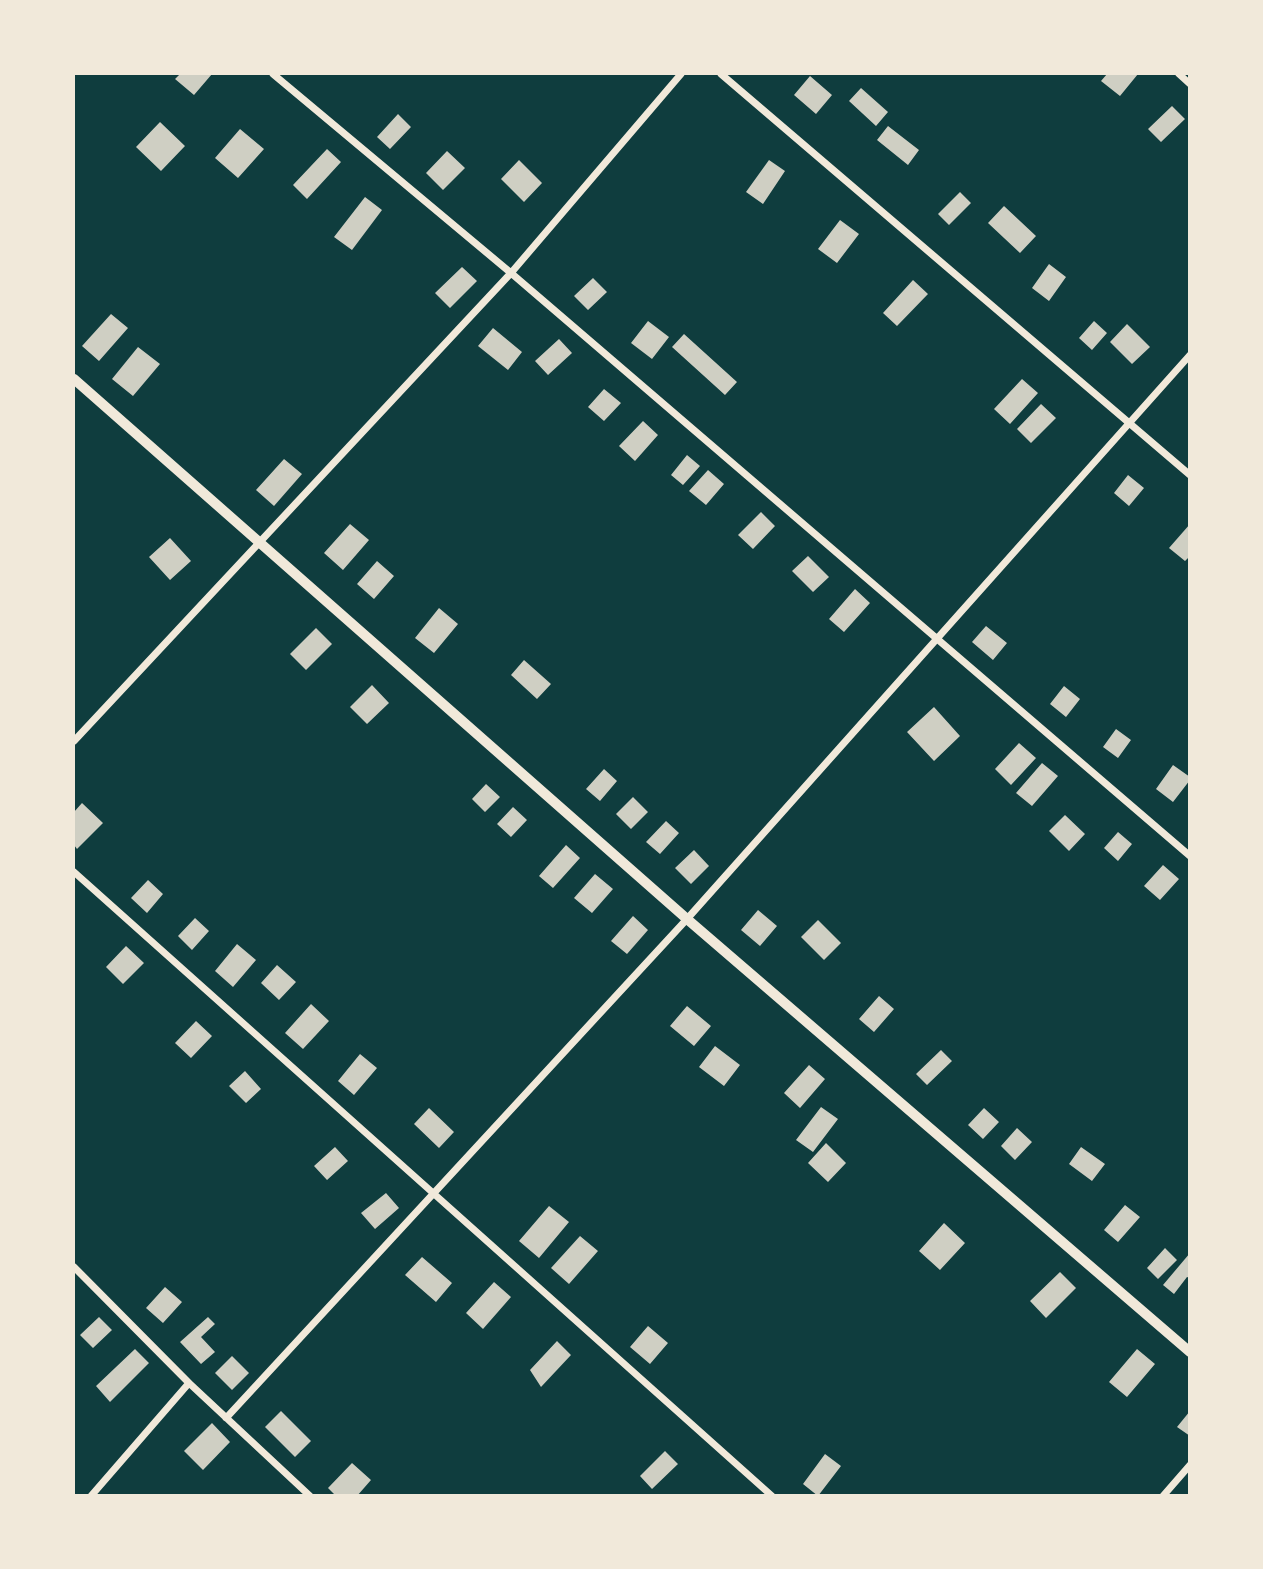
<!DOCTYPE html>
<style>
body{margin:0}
#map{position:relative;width:1263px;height:1569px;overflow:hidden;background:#0f3d3e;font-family:Inter,sans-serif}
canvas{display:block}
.frame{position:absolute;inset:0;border:75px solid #f1e9da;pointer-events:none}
</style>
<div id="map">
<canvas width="1263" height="1569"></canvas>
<div class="frame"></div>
</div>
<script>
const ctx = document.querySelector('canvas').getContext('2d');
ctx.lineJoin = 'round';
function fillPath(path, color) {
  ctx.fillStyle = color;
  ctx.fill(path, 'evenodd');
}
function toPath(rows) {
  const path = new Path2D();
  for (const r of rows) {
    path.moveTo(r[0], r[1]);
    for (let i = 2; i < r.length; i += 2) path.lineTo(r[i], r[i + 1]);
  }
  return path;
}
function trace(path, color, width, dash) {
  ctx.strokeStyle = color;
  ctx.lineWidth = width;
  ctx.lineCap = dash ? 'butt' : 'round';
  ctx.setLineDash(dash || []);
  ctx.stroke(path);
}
fillPath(toPath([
 [180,74,212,74,194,95,175,79],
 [1107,74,1138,74,1120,96,1101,81],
 [810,76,832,95,816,114,794,95],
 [861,88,888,112,876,126,849,101],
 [1172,106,1185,119,1161,142,1148,129],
 [398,114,411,127,390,149,377,137],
 [160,122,185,146,161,171,136,147],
 [888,126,919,150,908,165,877,140],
 [240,129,264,149,238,178,215,158],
 [327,149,341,162,307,199,293,185],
 [447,151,465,168,443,190,426,173],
 [519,160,542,183,524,202,501,179],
 [769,160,785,171,763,204,746,192],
 [960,192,971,203,949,225,938,214],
 [365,197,382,210,352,250,334,237],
 [1004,206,1036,236,1020,253,988,223],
 [840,220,859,234,837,263,818,249],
 [1049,264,1066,277,1049,301,1032,288],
 [462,267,477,281,450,308,435,293],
 [593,278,607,292,588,310,574,296],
 [913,280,928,294,897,326,883,313],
 [111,314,128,328,99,361,82,346],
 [648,321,669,337,652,359,631,343],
 [1094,321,1107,333,1092,350,1079,338],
 [1127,324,1150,347,1132,364,1110,342],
 [493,328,522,352,508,370,478,346],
 [684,334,737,382,725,395,672,347],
 [559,339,572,353,548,375,535,361],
 [138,347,160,364,133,396,112,379],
 [1022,379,1038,393,1010,424,994,409],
 [604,389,621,403,604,421,588,407],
 [1041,404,1056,418,1031,443,1017,429],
 [643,421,658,435,635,461,619,446],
 [687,455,700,466,683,485,671,475],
 [284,459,302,474,274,506,256,490],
 [708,470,724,484,706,505,689,491],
 [1128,475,1144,488,1129,506,1114,493],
 [761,512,775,526,753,549,738,535],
 [350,524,369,540,343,570,324,553],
 [1190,524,1190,556,1185,561,1169,548],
 [170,538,191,561,170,580,149,557],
 [808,556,829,577,813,592,792,571],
 [377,561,394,576,374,599,357,584],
 [855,589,870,603,844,632,829,619],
 [439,608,458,624,434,653,415,638],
 [986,626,1007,643,993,660,972,642],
 [316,628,332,644,306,670,290,654],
 [524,660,551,684,537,699,511,675],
 [372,685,389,703,367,724,350,707],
 [1064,686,1080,699,1066,717,1050,704],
 [934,707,960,736,934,761,907,732],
 [1116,729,1131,740,1118,758,1103,747],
 [1019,743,1036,758,1011,785,995,769],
 [1042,763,1058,776,1032,806,1016,793],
 [1173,765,1190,777,1190,780,1173,802,1156,789],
 [604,769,617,781,600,801,586,789],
 [486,784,500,797,485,812,472,799],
 [633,797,648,812,631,829,616,814],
 [82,803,103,823,77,849,74,845,74,812],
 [513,807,527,820,511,837,497,824],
 [1065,815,1085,834,1069,851,1049,831],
 [666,821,679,833,660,854,646,842],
 [1118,832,1132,844,1118,861,1104,848],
 [566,845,580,858,553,888,539,876],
 [694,850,709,866,691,884,675,868],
 [1163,865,1179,879,1160,900,1144,886],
 [595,874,613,889,592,913,574,898],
 [148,880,163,894,147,913,131,898],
 [758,910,777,926,760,946,741,930],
 [633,916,648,930,627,954,611,941],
 [195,918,209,931,192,950,178,936],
 [818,920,841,943,824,960,801,937],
 [237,944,256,960,233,987,215,971],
 [126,946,144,963,123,984,106,967],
 [277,965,296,982,279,1000,261,983],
 [879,996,894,1009,874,1032,859,1019],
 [311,1004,329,1021,303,1049,285,1033],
 [687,1006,711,1026,694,1046,670,1026],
 [196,1021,212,1036,191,1058,175,1043],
 [715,1046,740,1065,724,1086,699,1067],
 [941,1050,952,1061,927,1085,916,1074],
 [360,1054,377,1068,354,1095,338,1081],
 [809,1065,825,1079,800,1108,784,1093],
 [245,1071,261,1089,246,1103,229,1086],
 [821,1107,838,1119,813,1152,796,1140],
 [429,1108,454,1132,439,1148,414,1124],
 [984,1108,999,1122,983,1139,968,1125],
 [1017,1128,1032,1142,1015,1160,1001,1146],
 [826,1143,846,1163,828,1182,808,1163],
 [335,1147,348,1161,327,1180,314,1166],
 [1081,1147,1105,1164,1092,1181,1069,1164],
 [386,1193,399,1208,375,1229,361,1213],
 [1125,1205,1140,1217,1118,1242,1104,1230],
 [549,1206,569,1222,539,1258,519,1241],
 [944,1223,965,1243,940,1270,919,1251],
 [580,1236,598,1251,569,1284,551,1268],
 [1165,1248,1177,1260,1158,1279,1147,1268],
 [1190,1253,1190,1278,1187,1277,1174,1294,1163,1285],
 [422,1257,452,1283,436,1302,405,1275],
 [1060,1272,1076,1288,1046,1318,1030,1301],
 [494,1282,511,1297,483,1329,466,1313],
 [165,1287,182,1302,163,1323,146,1308],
 [99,1317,112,1330,93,1348,80,1335],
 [208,1317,215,1324,201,1337,215,1352,201,1364,180,1342],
 [648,1326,668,1343,650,1364,630,1347],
 [557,1341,571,1355,541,1387,530,1370],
 [135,1349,149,1363,110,1402,96,1386],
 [1137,1349,1155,1364,1127,1397,1109,1382],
 [232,1356,249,1373,232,1390,215,1373],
 [281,1411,311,1441,295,1457,265,1427],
 [1190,1411,1190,1436,1177,1427],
 [212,1423,230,1442,203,1470,184,1451],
 [665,1451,678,1464,652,1489,640,1476],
 [825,1454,841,1466,818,1496,803,1484],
 [352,1463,371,1480,357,1496,336,1496,328,1488]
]), '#cfcfc3');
trace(toPath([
 [273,74,511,273,1190,856],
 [721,74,1190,475],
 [1179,74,1190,84],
 [74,741,511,273,681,74],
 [74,872,772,1496],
 [74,1267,189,1383,310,1496],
 [226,1418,687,919,1190,355],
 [91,1496,189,1383],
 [1163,1496,1190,1465]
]), '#f1e9da', 7);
trace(toPath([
 [74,379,687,919,1190,1352]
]), '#f1e9da', 10);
</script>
